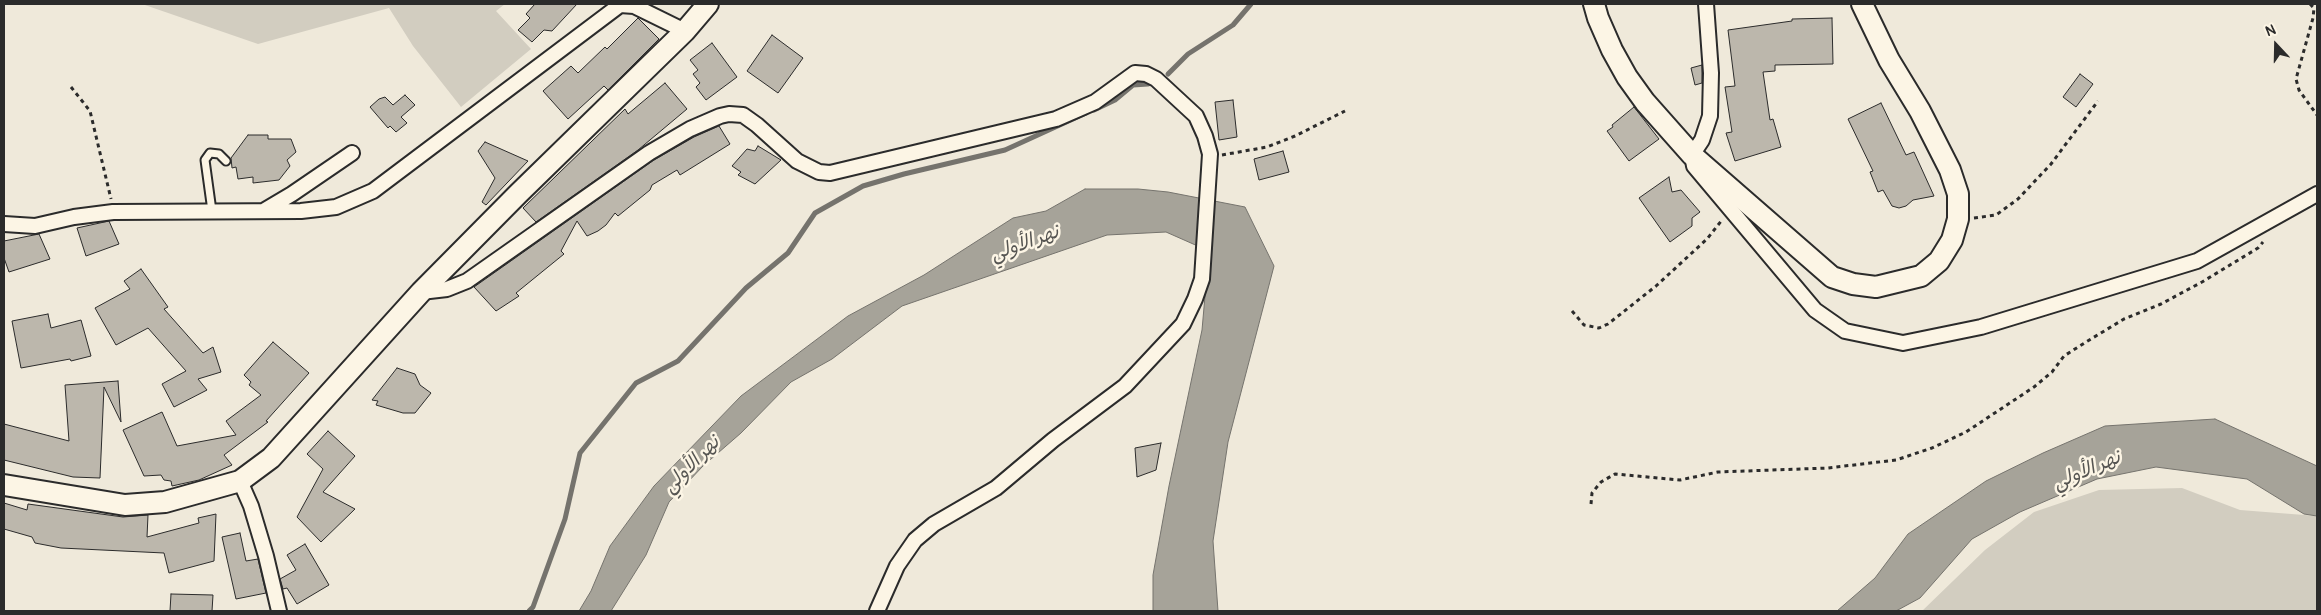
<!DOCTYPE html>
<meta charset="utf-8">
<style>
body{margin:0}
#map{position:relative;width:2321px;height:615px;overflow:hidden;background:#efe9da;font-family:Pangolin,sans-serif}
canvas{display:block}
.frame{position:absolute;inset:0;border:5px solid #2b2b2b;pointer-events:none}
.north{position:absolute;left:2251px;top:20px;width:50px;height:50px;-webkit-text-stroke:4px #fcf5e5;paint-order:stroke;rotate:339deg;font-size:14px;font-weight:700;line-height:20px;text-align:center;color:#2b2b2b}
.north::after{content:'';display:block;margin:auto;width:18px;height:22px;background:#2b2b2b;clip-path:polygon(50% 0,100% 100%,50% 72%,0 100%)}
</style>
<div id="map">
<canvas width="2321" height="615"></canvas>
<div class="frame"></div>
<div class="north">N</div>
</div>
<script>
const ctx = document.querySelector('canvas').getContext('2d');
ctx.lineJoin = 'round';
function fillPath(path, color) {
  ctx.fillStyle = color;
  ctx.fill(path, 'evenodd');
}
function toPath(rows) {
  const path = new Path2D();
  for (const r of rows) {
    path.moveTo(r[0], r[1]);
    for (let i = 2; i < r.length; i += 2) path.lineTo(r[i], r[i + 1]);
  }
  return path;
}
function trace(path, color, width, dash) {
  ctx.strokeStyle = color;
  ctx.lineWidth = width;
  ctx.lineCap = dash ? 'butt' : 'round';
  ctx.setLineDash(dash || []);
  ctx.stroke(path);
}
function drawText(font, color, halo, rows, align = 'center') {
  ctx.font = font + ' Pangolin,"Playpen Sans Arabic",sans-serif';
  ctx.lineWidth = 5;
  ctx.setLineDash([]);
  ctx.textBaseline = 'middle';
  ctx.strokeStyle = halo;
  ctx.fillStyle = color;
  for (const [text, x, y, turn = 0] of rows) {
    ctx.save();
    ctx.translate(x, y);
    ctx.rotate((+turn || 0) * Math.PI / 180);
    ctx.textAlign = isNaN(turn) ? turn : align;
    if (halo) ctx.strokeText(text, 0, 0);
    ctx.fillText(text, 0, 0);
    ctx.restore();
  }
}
fillPath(toPath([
 [142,4,505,4,496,11,531,49,461,107,413,46,389,8,258,44],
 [2182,488,2240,510,2317,516,2317,611,1922,611,1985,550,2034,512,2099,490]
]), '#d2cdc0');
const water = toPath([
 [1085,189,1138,189,1168,192,1245,207,1274,266,1228,442,1213,541,1218,611,1153,611,1153,575,1169,486,1202,330,1209,251,1166,232,1107,235,902,306,832,359,791,382,741,433,703,466,669,502,646,555,611,611,579,611,591,591,610,546,654,486,741,396,848,316,924,275,1013,218,1046,211,1085,189],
 [2215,419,2317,466,2317,516,2304,514,2247,479,2156,467,2097,479,2020,512,1972,539,1920,598,1896,611,1837,611,1875,578,1908,534,1986,481,2043,453,2105,426,2215,419]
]);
fillPath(water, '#a6a399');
trace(water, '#75736d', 1);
trace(toPath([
 [1168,74,1188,54,1233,25,1251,4],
 [1094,110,1115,100,1133,85,1148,84],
 [529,611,533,607,565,519,580,453,636,383,678,361,746,288,788,253,815,213,863,186,904,174,1005,150,1086,113]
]), '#75736d', 5);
const building = toPath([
 [535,4,577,4,552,31,544,30,532,42,518,30,530,18,526,14,535,4],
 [638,18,659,39,608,90,604,86,568,119,543,91,571,66,578,73,605,47,607,49,638,18],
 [1832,18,1833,64,1775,65,1775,71,1763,72,1770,120,1773,119,1781,147,1735,161,1726,133,1732,132,1725,87,1735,86,1728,30,1792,21,1792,19,1832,18],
 [772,35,803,58,778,93,747,71,772,35],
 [712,43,737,77,706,100,696,87,700,83,693,74,698,70,690,60,712,43],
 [1702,65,1702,83,1695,85,1691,68,1702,65],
 [2080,74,2093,84,2076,107,2063,97,2080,74],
 [665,83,687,109,638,150,536,222,523,208,625,109,628,114,665,83],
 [405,95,415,105,401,117,407,123,396,132,390,126,388,128,370,107,379,99,385,97,393,105,405,95],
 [1233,100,1237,137,1219,140,1215,102,1233,100],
 [1881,103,1906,155,1914,152,1934,196,1913,200,1906,206,1899,208,1892,206,1883,190,1878,192,1870,172,1873,171,1848,119,1881,103],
 [1634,107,1659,139,1629,161,1607,131,1613,127,1612,125,1634,107],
 [719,126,730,144,680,175,677,170,652,185,650,190,618,216,615,213,606,225,598,231,587,236,577,221,561,251,564,254,516,293,519,296,496,311,474,287,654,160,694,137,719,126],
 [248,135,268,135,268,139,291,139,296,152,287,160,290,166,279,180,253,183,253,177,238,179,236,167,232,168,231,158,248,135],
 [485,142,528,161,486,205,482,202,495,178,478,151,485,142],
 [758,146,781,160,755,184,738,175,741,172,732,166,747,149,755,151,758,146],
 [1283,151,1289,172,1259,180,1254,159,1283,151],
 [1669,177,1672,192,1681,190,1700,212,1692,218,1692,226,1670,242,1639,198,1669,177],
 [109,221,119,244,86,256,77,228,109,221],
 [39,234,50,259,9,272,4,258,4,241,39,234],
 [141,269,168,307,164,309,203,353,213,347,221,372,198,379,207,390,174,407,162,384,186,371,148,328,116,345,95,308,130,289,124,281,141,269],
 [48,314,51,328,81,320,91,356,71,361,70,359,21,368,12,321,48,314],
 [273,342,309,373,266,421,268,422,224,455,232,465,199,480,172,486,171,481,164,480,161,475,144,476,123,430,162,412,177,446,236,435,226,421,261,395,249,385,251,382,244,375,273,342],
 [397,368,415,374,420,385,431,393,415,413,403,413,376,405,378,401,372,400,397,368],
 [118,381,121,422,104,387,100,478,73,477,4,460,4,424,69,441,65,385,118,381],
 [328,431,355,456,323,492,355,509,321,542,297,517,323,469,307,454,328,431],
 [1161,443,1156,470,1137,477,1135,448,1161,443],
 [4,503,27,510,28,504,123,517,148,515,147,537,199,523,198,518,216,514,214,561,169,573,164,553,61,548,35,543,32,537,4,529,4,503],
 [240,533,246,561,258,559,266,593,236,599,222,537,240,533],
 [305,544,329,585,297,604,287,588,283,589,280,579,296,570,287,555,305,544],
 [171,594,213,595,212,611,170,611,171,594]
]);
fillPath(building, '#bcb7ac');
trace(building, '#2b2b2b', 1);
const lane = toPath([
 [212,211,205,160,210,153,219,154,226,161]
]);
const street = toPath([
 [1706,4,1711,73,1710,116,1702,140,1692,155,1694,166,1815,310,1845,331,1903,343,1981,327,2197,261,2317,194],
 [265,210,292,194,352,153],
 [4,224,35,226,74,217,113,212,301,211,336,207,373,191,620,5,634,6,685,31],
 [421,292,447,289,467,281,649,153,690,129,720,116,729,114,743,115,757,125,797,161,819,172,830,173,1056,119,1095,102,1135,73,1146,74,1156,79,1196,116,1205,136,1210,154,1202,279,1195,299,1183,324,1125,386,1053,440,996,488,934,524,915,540,897,566,877,611],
 [240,481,251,506,266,556,279,611]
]);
const secondary = toPath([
 [1594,4,1598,18,1612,50,1627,77,1645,102,1692,155,1832,277,1853,284,1876,287,1921,276,1939,261,1952,240,1958,219,1958,194,1950,170,1920,111,1889,60,1862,4],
 [4,485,125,505,165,502,240,481,271,458,421,292,518,194,685,31,708,4]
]);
trace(lane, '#2b2b2b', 11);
trace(street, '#2b2b2b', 18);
trace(secondary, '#2b2b2b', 24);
trace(toPath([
 [2310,4,2314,8,2313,18,2296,79,2299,90,2317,115],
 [71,87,90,111,111,199],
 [1222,155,1267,147,1295,136,1345,111],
 [1974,218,1996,215,2018,199,2051,164,2098,101],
 [1572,311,1584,325,1599,328,1608,324,1656,286,1707,239,1722,220],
 [1591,504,1592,493,1601,482,1615,474,1680,480,1718,472,1828,468,1896,460,1932,448,1966,432,2034,387,2052,372,2064,356,2086,342,2124,319,2161,304,2202,282,2258,248,2263,242]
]), '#2b2b2b', 3, [4, 4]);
trace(lane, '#fcf5e5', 7);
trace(street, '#fcf5e5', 14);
trace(secondary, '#fcf5e5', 20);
drawText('italic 19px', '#565552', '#fcf5e5', [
 ["نهر الأولي",1025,244,-20],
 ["نهر الأولي",692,465,-45],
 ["نهر الأولي",2087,471,-23]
]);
</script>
